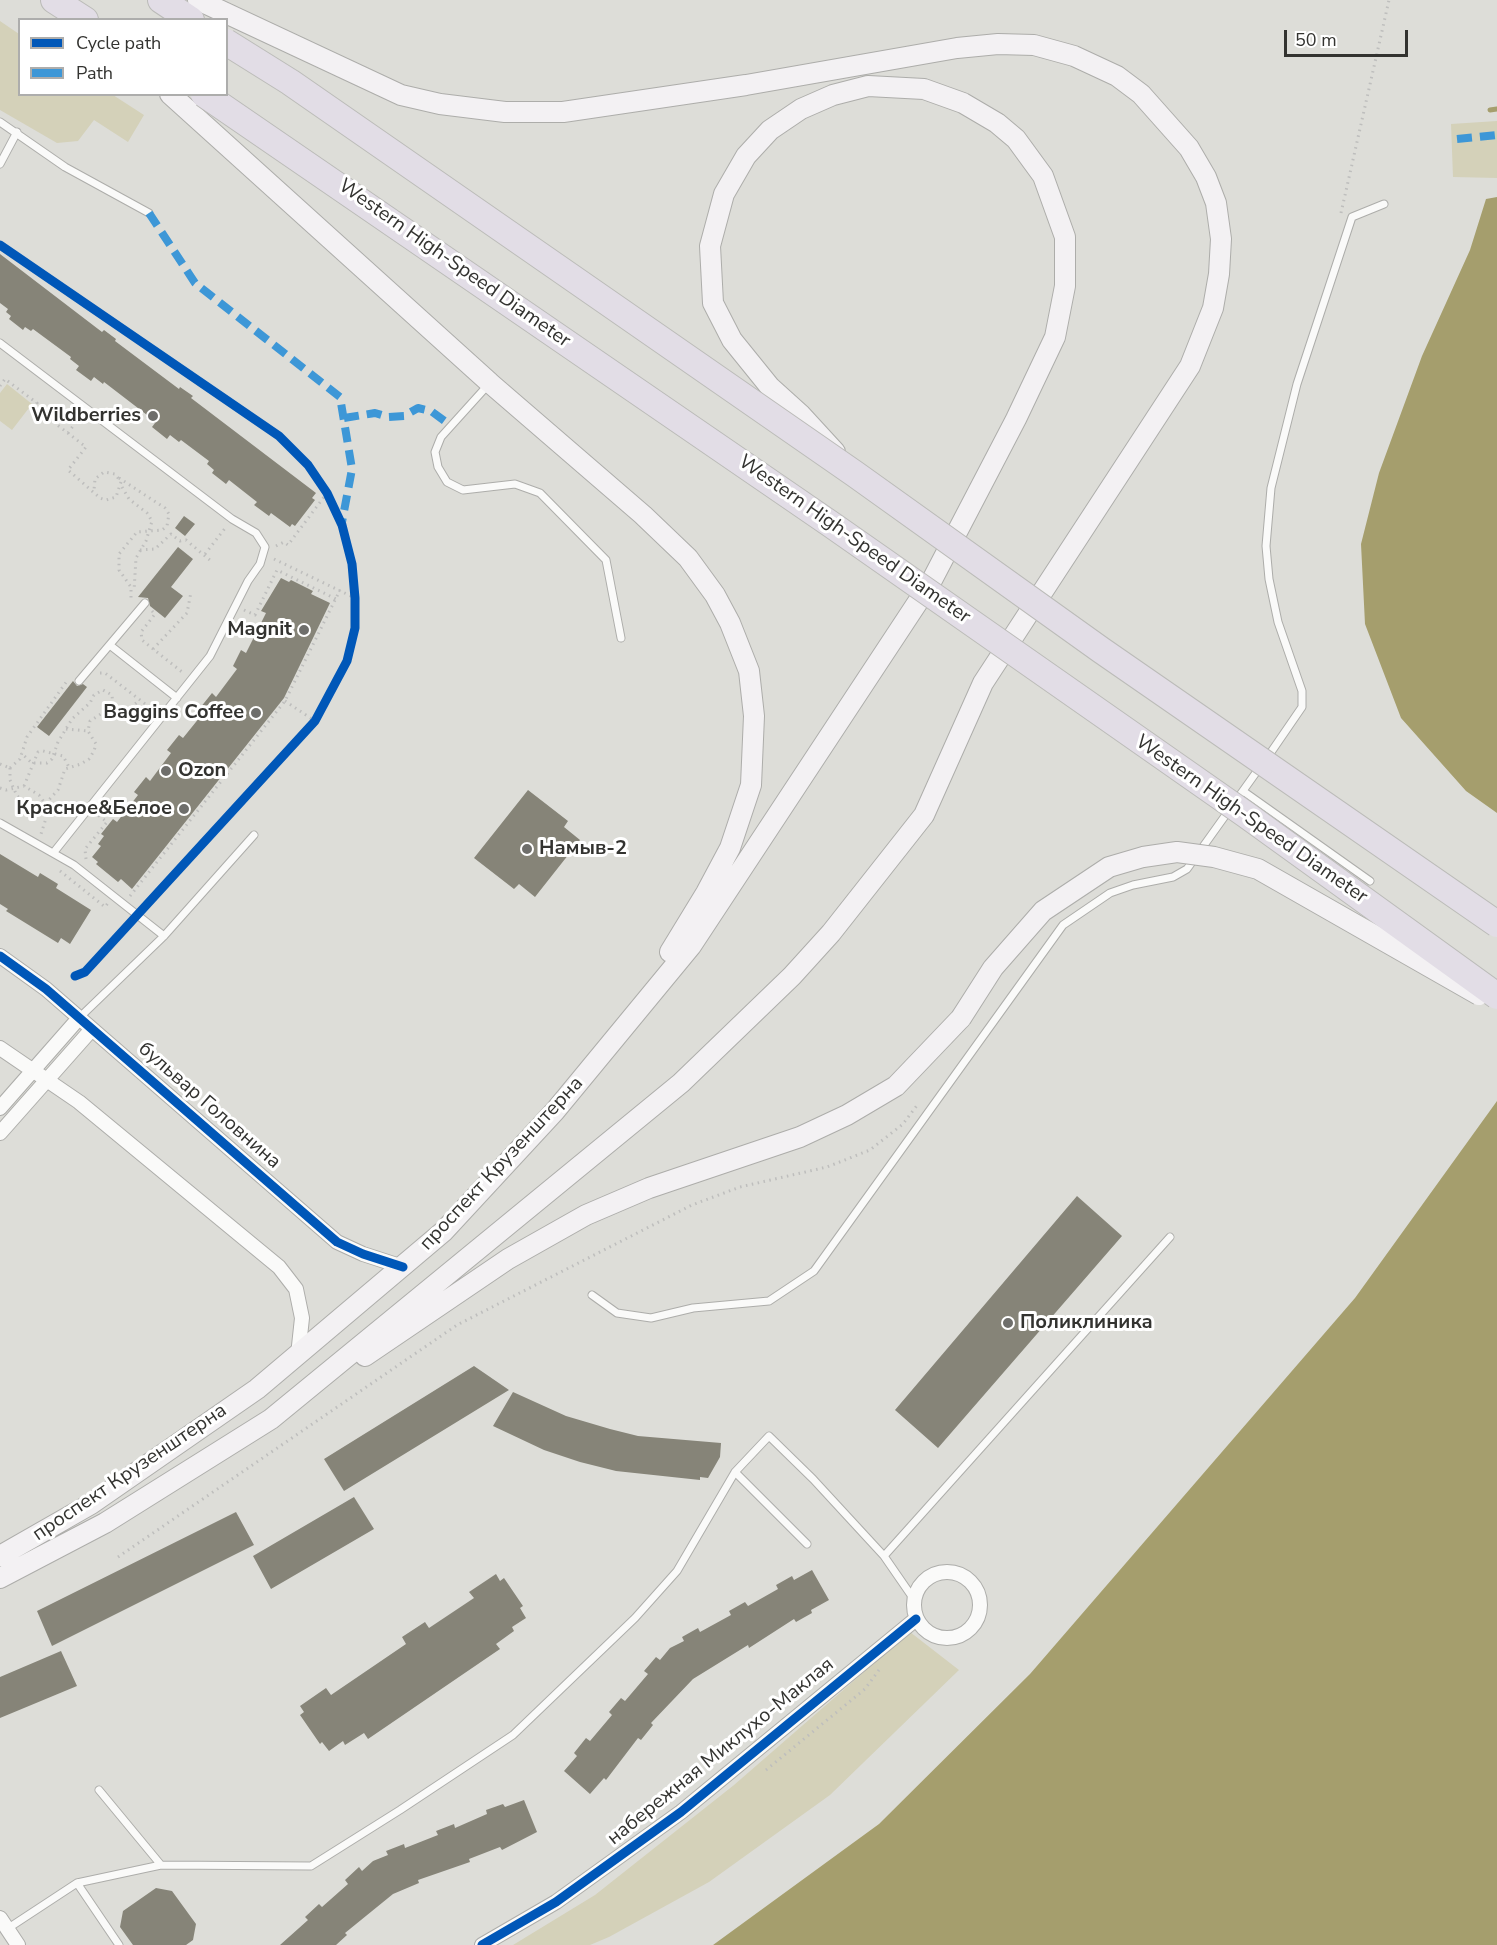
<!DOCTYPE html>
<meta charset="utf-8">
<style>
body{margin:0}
#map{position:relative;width:1497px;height:1945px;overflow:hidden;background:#ddddd8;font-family:"Nunito Sans",sans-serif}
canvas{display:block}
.legend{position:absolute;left:18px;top:18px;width:210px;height:78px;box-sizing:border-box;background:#fff;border:2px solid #adadac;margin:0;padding:8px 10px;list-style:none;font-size:18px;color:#333330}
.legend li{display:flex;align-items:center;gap:12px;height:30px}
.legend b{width:30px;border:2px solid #adadac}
.scale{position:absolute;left:1284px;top:30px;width:124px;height:27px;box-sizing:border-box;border:3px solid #333330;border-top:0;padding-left:8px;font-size:18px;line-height:21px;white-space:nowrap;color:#333330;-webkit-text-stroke:4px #fff;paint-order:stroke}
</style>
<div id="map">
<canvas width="1497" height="1945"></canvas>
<ul class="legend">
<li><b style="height:8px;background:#0057b8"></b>Cycle path</li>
<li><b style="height:8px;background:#3d97d7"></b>Path</li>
</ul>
<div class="scale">50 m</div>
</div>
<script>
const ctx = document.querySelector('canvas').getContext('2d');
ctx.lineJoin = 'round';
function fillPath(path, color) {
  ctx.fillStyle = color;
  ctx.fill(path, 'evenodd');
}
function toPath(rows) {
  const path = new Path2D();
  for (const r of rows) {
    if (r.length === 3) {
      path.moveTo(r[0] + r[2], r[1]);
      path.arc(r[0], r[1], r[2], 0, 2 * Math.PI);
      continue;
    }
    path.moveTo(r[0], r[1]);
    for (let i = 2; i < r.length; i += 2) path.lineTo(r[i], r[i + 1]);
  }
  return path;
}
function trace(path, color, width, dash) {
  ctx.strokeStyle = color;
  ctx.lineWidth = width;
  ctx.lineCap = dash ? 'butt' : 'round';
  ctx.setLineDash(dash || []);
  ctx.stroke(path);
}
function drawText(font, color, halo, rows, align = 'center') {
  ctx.font = font + ' "Nunito Sans",sans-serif';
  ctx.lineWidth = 6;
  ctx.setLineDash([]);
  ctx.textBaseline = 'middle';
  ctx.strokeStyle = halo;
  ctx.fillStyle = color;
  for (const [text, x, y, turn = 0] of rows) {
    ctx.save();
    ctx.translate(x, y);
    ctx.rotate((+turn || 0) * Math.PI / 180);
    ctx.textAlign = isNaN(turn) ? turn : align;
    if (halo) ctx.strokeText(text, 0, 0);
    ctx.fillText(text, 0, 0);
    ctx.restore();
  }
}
fillPath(toPath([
 [0,21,19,34,20,94,113,95,144,115,128,142,94,120,78,141,57,143,0,110],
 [1497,121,1497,178,1453,177,1451,124],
 [7,384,32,404,12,430,0,421,0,393],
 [910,1632,959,1670,830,1795,709,1882,609,1937,590,1945,513,1945,595,1895,734,1785]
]), '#d4d1b9');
fillPath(toPath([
 [1497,197,1497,813,1466,791,1401,718,1365,624,1361,544,1379,473,1422,356,1470,250,1486,199],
 [1497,1101,1497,1945,713,1945,879,1824,1030,1674,1355,1298]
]), '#a59e6d');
trace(toPath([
 [1490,110,1497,109]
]), '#a59e6d', 5);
fillPath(toPath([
 [0,254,102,332,104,330,116,339,115,341,179,389,180,387,193,396,191,398,316,493,312,498,315,500,295,526,292,524,290,527,271,513,269,516,254,505,257,502,229,480,226,484,212,473,214,470,207,464,209,461,181,440,179,442,170,435,167,439,152,427,155,423,146,417,147,415,104,382,103,384,94,377,91,381,76,370,79,366,70,359,71,357,33,329,31,331,25,327,23,330,9,319,11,316,6,312,8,309,0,303],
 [184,516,195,524,185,536,175,528],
 [178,547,193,559,171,587,183,596,165,618,150,606,148,598,138,597],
 [281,578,289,582,291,580,313,591,311,594,330,603,284,698,132,889,121,879,118,882,96,864,98,862,92,857,101,846,98,844,104,836,101,834,113,819,117,822,138,795,134,792,146,777,150,781,171,753,167,750,179,735,183,738,204,712,200,708,212,693,216,697,237,669,233,666,241,650,246,653,266,613,261,611],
 [73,681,77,686,83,684,87,687,49,736,37,727],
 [528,790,568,821,564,827,580,840,535,897,519,884,514,889,474,858],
 [0,854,38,877,40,873,58,884,56,888,91,910,70,944,61,938,58,943,6,911,8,909,0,904],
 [1077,1196,1122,1236,938,1448,895,1410],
 [474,1366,509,1390,344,1491,324,1459],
 [513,1392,566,1416,610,1429,638,1436,721,1443,720,1457,708,1478,700,1477,700,1480,616,1471,580,1462,544,1450,493,1426],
 [354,1497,374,1529,271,1589,253,1556],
 [236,1512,254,1545,52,1646,37,1611],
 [812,1570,829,1600,811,1610,812,1613,796,1622,794,1619,749,1648,748,1645,693,1679,651,1723,653,1725,641,1740,638,1738,606,1780,604,1778,590,1794,564,1771,577,1756,574,1753,586,1738,590,1741,612,1715,609,1712,621,1698,625,1701,648,1674,644,1671,656,1657,660,1660,670,1648,684,1641,682,1637,698,1628,700,1632,731,1615,729,1611,745,1602,748,1606,778,1589,776,1585,792,1576,794,1580],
 [496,1574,500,1581,504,1578,523,1606,520,1608,526,1618,512,1627,514,1631,496,1644,500,1649,368,1739,364,1733,345,1745,343,1741,329,1751,322,1742,320,1744,300,1715,304,1712,300,1706,326,1688,331,1695,406,1644,402,1637,425,1622,429,1628,474,1598,469,1592],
 [61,1651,77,1686,0,1718,0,1677],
 [524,1800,537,1832,502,1850,500,1847,469,1859,470,1862,418,1880,419,1883,393,1894,345,1933,347,1935,336,1945,280,1945,308,1920,305,1917,319,1904,322,1907,348,1884,345,1880,359,1867,362,1871,373,1861,388,1855,386,1851,404,1844,405,1848,438,1835,436,1831,454,1824,455,1828,487,1814,486,1810,503,1804,505,1807],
 [156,1888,172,1891,196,1924,193,1940,186,1945,133,1945,120,1927,123,1911]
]), '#868478');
const lane = toPath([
 [0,122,65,167,149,213],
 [0,164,17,132],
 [0,343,232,519,256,533,265,547,260,564,248,581,210,656,54,852],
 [488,385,441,437,435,452,438,467,447,482,463,490,515,484,540,493,606,560,621,638],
 [111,646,177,698],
 [79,681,145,603],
 [1267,758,1302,707,1302,691,1278,622,1269,579,1266,546,1271,488,1297,384,1352,217,1384,204],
 [1243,791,1370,881],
 [0,823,74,865,164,936],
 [79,1018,164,936,254,835],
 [592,1295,617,1313,651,1318,693,1308,769,1301,814,1271,1063,925,1110,893,1133,885,1173,877,1187,869,1260,767],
 [735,1472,807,1544],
 [884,1556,1170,1237],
 [99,1790,161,1865],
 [77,1883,119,1945],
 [7,1929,77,1883,161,1865,311,1866,400,1810,513,1735,635,1618,677,1571,735,1472,769,1436,813,1479,884,1556,913,1598]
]);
const street = toPath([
 [0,956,46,989,337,1242,363,1254,403,1267],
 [0,1048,79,1102,279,1267,296,1289,302,1318,298,1355],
 [0,1108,79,1018],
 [0,1133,92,1029],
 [947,1605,33],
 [0,1918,18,1945],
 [482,1945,556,1902,681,1812,916,1619]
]);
const secondary = toPath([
 [170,94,490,383,643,515,688,558,715,595,730,623,749,671,754,716,751,785,730,848,706,893,670,952],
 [365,1356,508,1259,586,1215,649,1188,800,1137,847,1115,896,1086,961,1018],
 [0,1556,91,1504,257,1389,444,1231,555,1111,691,946,931,582,1016,419,1055,337,1065,286,1065,237,1043,176,1016,139,997,123,963,103,924,89,868,86,833,95,801,109,770,130,746,156,724,194,710,246,713,303,732,340,770,387,801,415,835,452],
 [0,1578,105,1523,271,1419,681,1083,792,976,831,933,924,815,983,683,1190,366,1213,308,1219,274,1221,239,1216,203,1206,177,1189,148,1141,94,1117,76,1074,56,1034,45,998,44,957,48,746,85,563,112,505,112,440,104,401,95,198,0]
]);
const highway = toPath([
 [54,0,85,20],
 [161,0,191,20]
]);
trace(lane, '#adadaa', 9);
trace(street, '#adadaa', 16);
trace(secondary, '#adadaa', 22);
trace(highway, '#bbbbb8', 28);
trace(toPath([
 [1341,213,1389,0],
 [0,245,279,436,308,465,327,493,342,525,352,564,355,628,347,661,330,697,315,721,144,908],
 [0,386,5,379,37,403,34,407,86,447,68,470,100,498,106,500,116,497,121,482,115,474,104,472,95,479,94,490],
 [68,433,79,418],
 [119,478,165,508,169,514,167,526,162,530,137,532,119,554,119,570,131,587,131,601],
 [122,487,129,499,147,513,152,521,146,541,136,558,134,591],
 [276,546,284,542,288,545,327,493],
 [140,550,155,549,171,534,180,541,186,540,211,561],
 [205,554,226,527],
 [274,559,355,598],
 [244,610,255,615,277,570,336,599],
 [152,611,155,614,141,632,142,640,182,672],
 [153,649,187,613,191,592],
 [100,673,105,673,153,710],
 [285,701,315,721],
 [113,706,122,709,131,707,140,700],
 [66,729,88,731],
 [0,764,10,768],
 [10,768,20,759,27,737,67,681],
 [10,768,10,780,17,796,30,804,46,803,58,790,65,769,81,764,89,759,94,751,96,744,88,731,90,721,113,706,112,695,103,690,94,695,90,703,72,719,58,742,52,759,47,763,32,763,21,753],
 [24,786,38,752,43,751,63,756,69,767],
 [0,788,6,790,24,786,39,795,49,809,41,834],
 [86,859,85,849,107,822,98,815],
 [60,871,105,907,108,903],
 [130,896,285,701,340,590],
 [75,976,85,972,129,924],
 [118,1557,457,1325,692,1205,740,1187,827,1167,870,1150,903,1124,918,1104],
 [766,1770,865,1689,879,1670]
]), '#bebebd', 3, [1.5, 4.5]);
trace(lane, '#fafaf9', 7);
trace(street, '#fafaf9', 14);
trace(secondary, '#f3f1f3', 20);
trace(highway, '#e2dde6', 26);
const secondaryBridge = toPath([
 [961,1018,993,968,1043,911,1109,867,1143,857,1177,852,1214,857,1258,869,1479,995]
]);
const highwayBridge = toPath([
 [226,42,290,82,855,474,1101,650,1497,924],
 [204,94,832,525,1245,814,1497,996]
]);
trace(secondaryBridge, '#adadaa', 22, []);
trace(highwayBridge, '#bbbbb8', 28, []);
trace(secondaryBridge, '#f3f1f3', 20);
trace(highwayBridge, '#e2dde6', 26);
trace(toPath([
 [1457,139,1497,135],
 [149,213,195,283,340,397,352,469,342,522],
 [344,418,375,413,388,417,404,416,418,408,431,411,450,425]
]), '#3d97d7', 8, [15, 8]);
trace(toPath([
 [0,245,279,436,308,465,327,493,342,525,352,564,355,598,355,628,347,661,315,721,85,972,75,976],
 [0,956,46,989,337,1242,363,1254,403,1267],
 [482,1945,556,1902,681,1812,916,1619]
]), '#0057b8', 9);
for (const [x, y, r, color] of [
 [153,416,6,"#6e6e6b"],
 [304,630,6,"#6e6e6b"],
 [256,713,6,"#6e6e6b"],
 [166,771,6,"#6e6e6b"],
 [184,809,6,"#6e6e6b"],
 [527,849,6,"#6e6e6b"],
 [1008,1323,6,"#6e6e6b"]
]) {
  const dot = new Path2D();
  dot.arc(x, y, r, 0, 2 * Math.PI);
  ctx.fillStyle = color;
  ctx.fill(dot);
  trace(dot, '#fff', 2);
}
drawText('20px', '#333330', '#fff', [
 ["Western High-Speed Diameter",454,264,35],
 ["Western High-Speed Diameter",854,540,35],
 ["Western High-Speed Diameter",1251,820,35],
 ["бульвар Головнина",209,1106,41],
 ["проспект Крузенштерна",502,1164,-47],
 ["проспект Крузенштерна",130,1473,-34],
 ["набережная Миклухо-Маклая",721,1752,-39]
]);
drawText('bold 20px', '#333330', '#fff', [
 ["Wildberries",141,416],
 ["Magnit",292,630],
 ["Baggins Coffee",244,713],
 ["Ozon",178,771,"left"],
 ["Красное&Белое",172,809],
 ["Намыв-2",539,849,"left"],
 ["Поликлиника",1020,1323,"left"]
], 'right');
</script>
